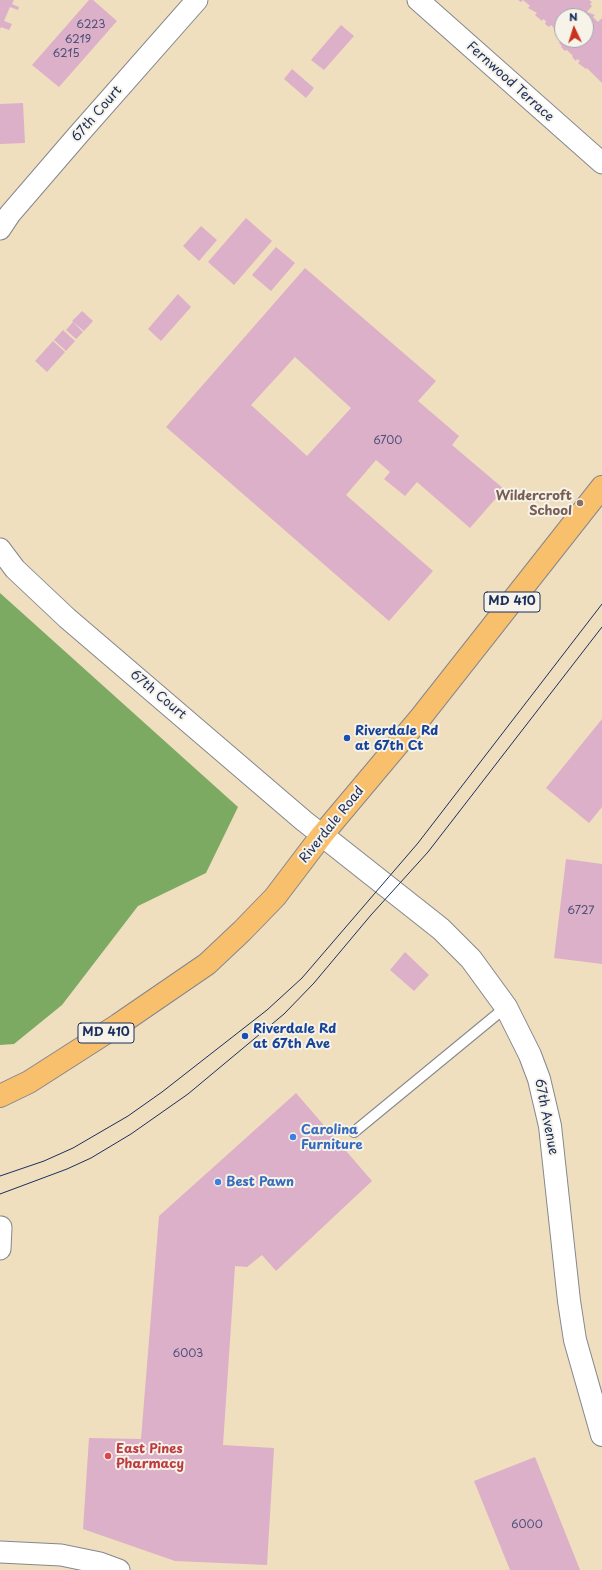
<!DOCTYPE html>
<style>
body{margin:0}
#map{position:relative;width:602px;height:1570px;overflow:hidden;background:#efdfbe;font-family:"Playpen Sans",sans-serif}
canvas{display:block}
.north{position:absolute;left:554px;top:8px;width:40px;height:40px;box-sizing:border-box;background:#f7f3e8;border:1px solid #9fa5b1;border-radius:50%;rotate:356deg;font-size:11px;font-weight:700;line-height:16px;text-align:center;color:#1b2f5e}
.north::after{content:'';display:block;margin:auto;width:14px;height:18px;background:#c8321e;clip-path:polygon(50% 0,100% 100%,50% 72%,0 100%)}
</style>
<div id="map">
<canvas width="602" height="1570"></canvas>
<div class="north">N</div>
</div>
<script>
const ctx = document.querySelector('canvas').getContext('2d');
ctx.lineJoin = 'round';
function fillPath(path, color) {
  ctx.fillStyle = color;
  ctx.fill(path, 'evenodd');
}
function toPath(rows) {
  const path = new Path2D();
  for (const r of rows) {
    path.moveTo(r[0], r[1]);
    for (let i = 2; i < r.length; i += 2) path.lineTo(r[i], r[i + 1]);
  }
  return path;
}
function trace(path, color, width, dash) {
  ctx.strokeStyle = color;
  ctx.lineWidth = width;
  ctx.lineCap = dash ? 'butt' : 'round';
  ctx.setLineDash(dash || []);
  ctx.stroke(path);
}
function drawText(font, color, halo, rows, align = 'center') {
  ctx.font = font + ' "Playpen Sans",sans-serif';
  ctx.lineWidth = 4;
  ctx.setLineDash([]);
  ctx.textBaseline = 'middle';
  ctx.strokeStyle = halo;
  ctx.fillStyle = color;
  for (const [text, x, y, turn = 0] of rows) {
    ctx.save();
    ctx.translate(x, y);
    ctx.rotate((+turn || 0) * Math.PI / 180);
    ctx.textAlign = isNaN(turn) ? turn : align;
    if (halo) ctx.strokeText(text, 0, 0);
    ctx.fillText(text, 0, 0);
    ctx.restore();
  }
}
fillPath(toPath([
 [0,593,238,807,206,873,138,906,62,1005,14,1044,0,1045]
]), '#7daa63');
fillPath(toPath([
 [0,0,14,0,12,4,19,7,18,10,10,7,4,21,12,24,9,30,1,27,0,29],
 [89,0,93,0,117,21,59,87,32,65],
 [518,0,589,0,592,2,590,4,592,6,587,12,595,15,593,17,598,22,602,18,602,83,587,68,586,69,578,63,580,61,577,59,576,61,572,57,573,56,567,50,565,51,561,47,562,46,559,43,561,40,586,40,586,16,562,16,562,35,560,37,556,33,557,31,551,25,549,27,545,24,546,21,543,19,542,21,535,15,537,13,528,8,530,6,523,0,521,2],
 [341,25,354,36,324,70,311,60],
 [292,69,314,88,306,98,284,79],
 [23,103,25,143,0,144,0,104],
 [246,218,272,241,234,285,208,262],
 [201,226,217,240,199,261,183,246],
 [276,247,295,263,271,291,252,275],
 [305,268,436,381,418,401,459,436,452,445,504,489,470,528,417,482,405,496,384,479,390,472,376,460,346,495,433,571,389,621,166,427],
 [295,357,351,408,307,456,251,405],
 [178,294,191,307,161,341,148,329],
 [82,311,93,321,84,331,72,321],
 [73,322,83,332,76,339,66,330],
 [63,330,75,341,66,351,54,340],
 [53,341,65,352,47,372,35,361],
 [602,719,602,807,589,823,546,788],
 [566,859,602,864,602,964,554,958],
 [405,952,429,975,414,991,390,970],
 [296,1093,372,1181,276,1271,262,1255,247,1267,235,1266,223,1445,274,1448,267,1565,175,1561,83,1529,89,1438,141,1439,159,1216],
 [535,1457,580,1570,510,1570,474,1481]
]), '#dcb0c9');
const service = toPath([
 [354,1132,506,1007]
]);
const minor = toPath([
 [418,0,602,163],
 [0,229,10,214,78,135,197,0],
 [0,549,15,569,67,618,304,821,322,835],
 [0,1249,1,1227],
 [0,1552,61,1555,100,1563,119,1570]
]);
const tertiary = toPath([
 [322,835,441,929,471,959,506,1007,530,1055,539,1079,550,1126,569,1301,575,1340,602,1435]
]);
const primary = toPath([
 [0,1096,29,1082,118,1025,207,964,242,931,275,897,322,835,421,717,602,487]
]);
trace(service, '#85878e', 12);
trace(minor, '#85878e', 23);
trace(tertiary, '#85878e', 24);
trace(primary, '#85878e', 24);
trace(service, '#fff', 10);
trace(minor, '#fff', 21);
trace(tertiary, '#fff', 22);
trace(primary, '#f8bf6c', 22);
trace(toPath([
 [0,1176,44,1161,73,1148,128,1116,162,1092,267,1010,302,978,418,843,602,604],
 [0,1194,67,1169,91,1158,131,1134,188,1094,284,1014,314,983,371,915,428,852,602,627]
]), '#1b2f5e', 1);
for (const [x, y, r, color] of [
 [580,503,4,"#8d6e63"],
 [347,738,4,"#1a4fb4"],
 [245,1036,4,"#1a4fb4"],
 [293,1137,4,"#3f7fe0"],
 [218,1182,4,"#3f7fe0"],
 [108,1456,4,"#e0444e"]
]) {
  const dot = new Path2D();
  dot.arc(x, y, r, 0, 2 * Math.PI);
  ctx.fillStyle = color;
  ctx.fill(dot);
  trace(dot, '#f7f3e8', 1.5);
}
drawText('11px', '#4b4f79', null, [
 ["6223",91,25],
 ["6219",78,40],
 ["6215",66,54],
 ["6700",388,441],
 ["6727",581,911],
 ["6003",188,1354],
 ["6000",527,1525]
]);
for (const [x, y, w] of [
 [512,602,56],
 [106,1033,56]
]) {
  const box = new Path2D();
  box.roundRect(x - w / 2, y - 10, w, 20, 3);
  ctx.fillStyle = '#f7f3e8';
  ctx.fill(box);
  trace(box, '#1b2f5e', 1);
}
drawText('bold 12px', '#1b2f5e', null, [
 ["MD 410",512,602],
 ["MD 410",106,1033]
]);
drawText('13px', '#1b2f5e', '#f7f3e8', [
 ["Fernwood Terrace",510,82,42],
 ["67th Court",97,114,-49],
 ["67th Court",158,695,40],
 ["Riverdale Road",332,825,-51],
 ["67th Avenue",546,1117,79]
]);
drawText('bold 13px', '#785e54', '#f7f3e8', [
 ["Wildercroft",572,496],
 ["School",572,511]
], 'right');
drawText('bold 13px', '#164399', '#f7f3e8', [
 ["Riverdale Rd",355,731],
 ["at 67th Ct",355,746],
 ["Riverdale Rd",253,1029],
 ["at 67th Ave",253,1044]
], 'left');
drawText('bold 13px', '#366cbe', '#f7f3e8', [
 ["Carolina",301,1130],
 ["Furniture",301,1145],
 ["Best Pawn",226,1182]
], 'left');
drawText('bold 13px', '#be3a42', '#f7f3e8', [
 ["East Pines",116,1449],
 ["Pharmacy",116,1464]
], 'left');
</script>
